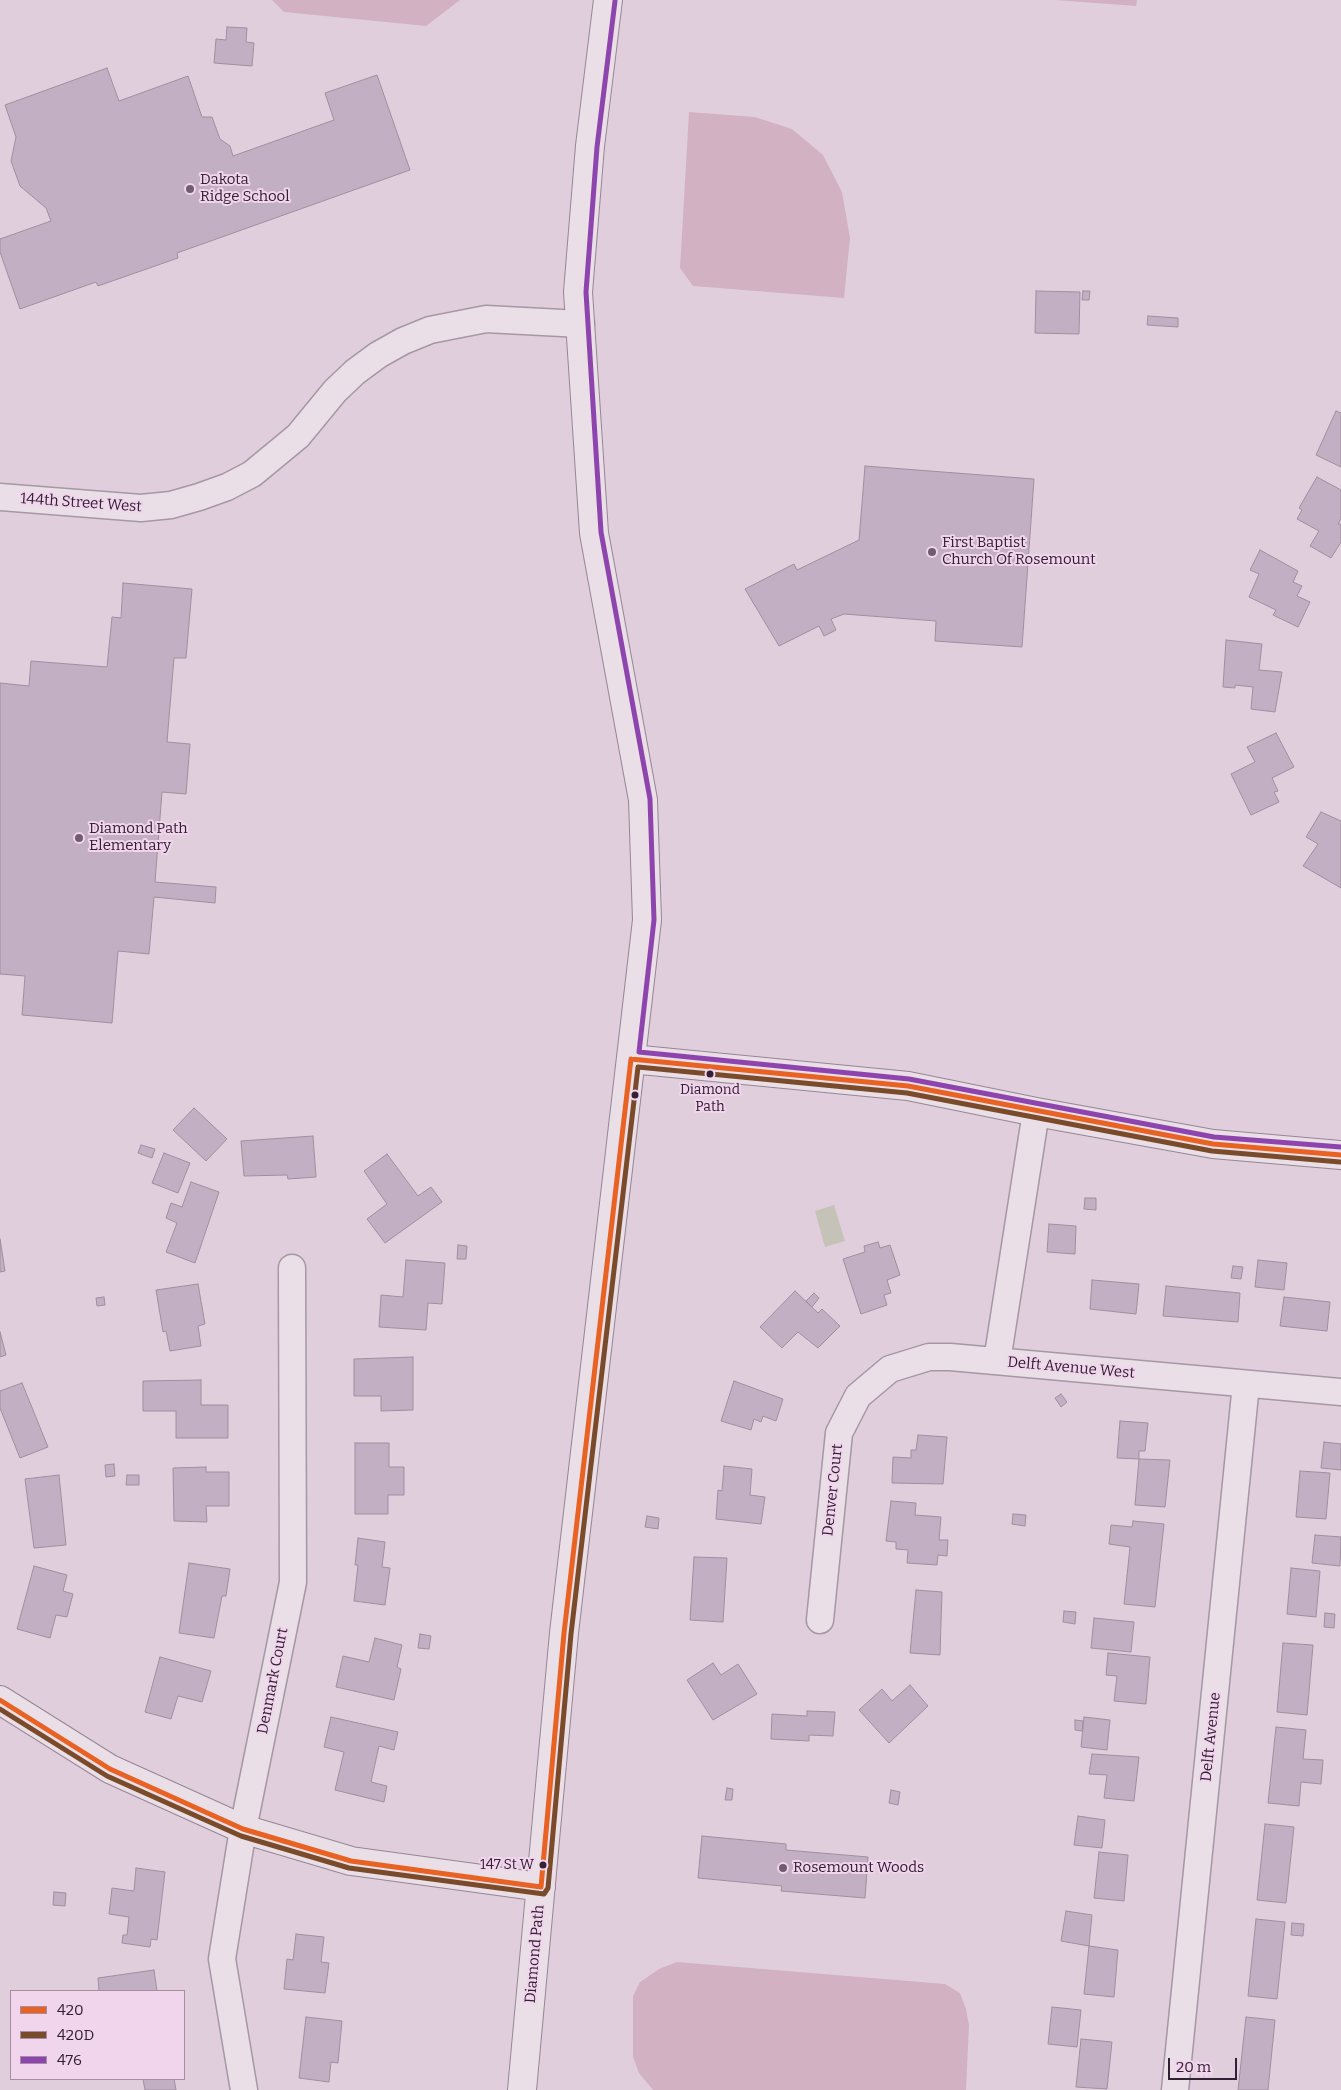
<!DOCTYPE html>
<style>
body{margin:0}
#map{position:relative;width:1341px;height:2090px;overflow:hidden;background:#e1cedd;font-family:Bitter,serif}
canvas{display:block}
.legend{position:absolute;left:10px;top:1990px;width:175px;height:90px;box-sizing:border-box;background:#f1d5ec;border:1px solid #a58da2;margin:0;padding:6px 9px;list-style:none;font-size:15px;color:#332034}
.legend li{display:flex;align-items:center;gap:10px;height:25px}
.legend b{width:25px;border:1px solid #a58da2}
.scale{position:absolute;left:1168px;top:2058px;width:69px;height:22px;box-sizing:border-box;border:2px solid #332034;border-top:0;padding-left:6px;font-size:15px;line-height:18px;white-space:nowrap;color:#332034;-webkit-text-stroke:4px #f1d5ec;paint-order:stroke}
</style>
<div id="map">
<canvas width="1341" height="2090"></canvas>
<ul class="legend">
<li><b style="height:6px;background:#e86223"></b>420</li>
<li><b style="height:6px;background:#7a4b2a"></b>420D</li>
<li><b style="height:6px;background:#8e44ad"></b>476</li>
</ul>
<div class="scale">20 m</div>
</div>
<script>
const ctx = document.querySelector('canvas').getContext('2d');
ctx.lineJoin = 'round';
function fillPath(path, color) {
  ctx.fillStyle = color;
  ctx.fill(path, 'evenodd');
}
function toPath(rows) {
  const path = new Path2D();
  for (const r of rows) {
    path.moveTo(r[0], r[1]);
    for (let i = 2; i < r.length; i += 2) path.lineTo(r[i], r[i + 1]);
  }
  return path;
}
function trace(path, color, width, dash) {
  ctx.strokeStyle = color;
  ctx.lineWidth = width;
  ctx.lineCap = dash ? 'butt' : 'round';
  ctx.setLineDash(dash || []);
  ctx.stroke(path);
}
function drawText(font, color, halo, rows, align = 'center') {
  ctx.font = font + ' Bitter,serif';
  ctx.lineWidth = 4;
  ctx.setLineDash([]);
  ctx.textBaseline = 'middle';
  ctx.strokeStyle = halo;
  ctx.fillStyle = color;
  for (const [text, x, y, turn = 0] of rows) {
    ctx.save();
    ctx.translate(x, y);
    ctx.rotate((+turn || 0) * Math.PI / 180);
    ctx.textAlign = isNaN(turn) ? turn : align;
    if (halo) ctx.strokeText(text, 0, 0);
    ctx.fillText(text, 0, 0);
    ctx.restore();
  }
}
fillPath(toPath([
 [272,0,460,0,426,26,284,12],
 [1055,0,1137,0,1136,6],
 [689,112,755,117,792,129,823,155,842,192,850,238,844,298,693,286,680,268],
 [677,1962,945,1984,960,1993,966,2009,969,2025,966,2090,653,2090,639,2073,633,2057,633,1996,640,1982,659,1969]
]), '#d2b2c2');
fillPath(toPath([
 [834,1205,845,1241,825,1247,815,1211]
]), '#c5c2b7');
const building = toPath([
 [227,27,247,28,246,42,254,43,252,66,214,63,216,39,226,40,227,27],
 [107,68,119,101,188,76,202,117,212,117,220,139,230,146,233,156,334,120,325,93,377,75,410,170,177,253,178,258,98,286,96,282,20,309,0,252,0,239,51,221,46,208,20,186,11,161,16,137,5,105,107,68],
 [1036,291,1080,292,1079,334,1035,333,1036,291],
 [1083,291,1090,291,1089,300,1082,300,1083,291],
 [1148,316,1178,318,1178,327,1147,325,1148,316],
 [1336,411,1341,413,1341,467,1316,455,1336,411],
 [865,466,1034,479,1022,647,935,641,936,621,844,614,831,619,836,630,824,636,819,626,779,646,745,589,794,564,797,570,859,540,865,466],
 [1317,477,1341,490,1341,519,1338,524,1341,524,1341,542,1331,558,1310,546,1319,531,1297,519,1302,510,1299,508,1317,477],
 [1260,550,1298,571,1293,582,1302,586,1297,596,1310,602,1298,627,1273,615,1276,610,1249,597,1259,574,1250,570,1260,550],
 [123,583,192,589,186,658,174,658,167,742,190,744,186,794,162,792,155,882,216,887,215,903,154,897,149,954,118,951,112,1023,22,1015,25,976,0,974,0,683,29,686,31,661,107,667,112,617,121,618,123,583],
 [1226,640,1262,644,1259,670,1282,672,1275,712,1251,709,1253,687,1235,685,1235,688,1223,687,1226,640],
 [1276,733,1294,767,1272,778,1278,791,1274,792,1279,802,1251,815,1231,774,1255,762,1247,747,1276,733],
 [1321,812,1341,821,1341,888,1303,866,1318,844,1306,837,1321,812],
 [194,1108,227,1139,206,1161,173,1130,194,1108],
 [313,1136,316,1177,288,1179,287,1175,244,1176,241,1141,313,1136],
 [141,1145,155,1149,152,1158,138,1153,141,1145],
 [164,1153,190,1163,178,1193,152,1183,164,1153],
 [387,1154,418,1196,431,1187,442,1202,385,1243,367,1219,387,1204,364,1171,387,1154],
 [191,1182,219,1192,195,1263,166,1252,177,1223,166,1218,171,1203,182,1207,191,1182],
 [1085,1198,1096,1198,1096,1210,1084,1209,1085,1198],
 [1049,1224,1076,1226,1075,1254,1047,1252,1049,1224],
 [0,1239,5,1271,0,1272,0,1239],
 [878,1242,880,1248,890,1245,900,1275,887,1280,891,1293,884,1295,887,1305,861,1314,843,1259,865,1252,864,1246,878,1242],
 [458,1245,467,1246,466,1259,457,1259,458,1245],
 [406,1260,445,1263,442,1304,428,1303,426,1330,379,1327,381,1295,403,1297,406,1260],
 [1258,1260,1287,1263,1284,1290,1255,1287,1258,1260],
 [1233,1266,1243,1267,1241,1279,1231,1278,1233,1266],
 [1092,1280,1139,1284,1136,1314,1090,1309,1092,1280],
 [198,1284,205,1324,198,1326,201,1346,170,1351,166,1331,163,1332,156,1290,198,1284],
 [1166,1286,1240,1293,1238,1322,1163,1316,1166,1286],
 [795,1291,818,1313,822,1309,840,1326,818,1348,798,1332,782,1348,760,1327,795,1291],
 [814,1293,819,1298,812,1307,806,1301,814,1293],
 [104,1297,105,1305,97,1306,96,1298,104,1297],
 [1284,1297,1330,1302,1327,1331,1280,1326,1284,1297],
 [0,1332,6,1355,0,1357,0,1332],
 [413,1357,413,1410,381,1411,381,1396,354,1396,354,1359,413,1357],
 [201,1380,201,1405,228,1405,228,1438,176,1438,176,1411,143,1411,143,1381,201,1380],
 [734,1381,783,1399,776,1421,763,1416,761,1422,754,1419,751,1430,721,1421,734,1381],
 [22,1383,48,1447,20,1458,0,1408,0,1391,22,1383],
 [1061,1394,1067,1402,1061,1407,1055,1398,1061,1394],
 [1120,1421,1148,1423,1145,1451,1139,1451,1139,1459,1117,1458,1120,1421],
 [918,1435,947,1437,943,1484,892,1483,893,1457,911,1458,911,1450,916,1450,918,1435],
 [1324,1442,1341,1444,1341,1470,1321,1468,1324,1442],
 [355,1443,389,1443,389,1467,404,1467,404,1495,388,1495,388,1514,355,1514,355,1443],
 [1139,1459,1170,1460,1165,1507,1135,1505,1139,1459],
 [114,1464,115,1476,106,1477,105,1465,114,1464],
 [724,1466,752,1469,750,1495,765,1497,761,1524,716,1519,718,1490,722,1491,724,1466],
 [206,1467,206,1472,229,1472,229,1506,206,1506,207,1522,174,1521,173,1468,206,1467],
 [1300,1471,1330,1473,1326,1519,1296,1517,1300,1471],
 [59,1475,66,1545,34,1548,25,1479,59,1475],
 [127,1475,139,1475,139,1485,126,1485,127,1475],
 [891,1501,916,1503,915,1515,941,1517,939,1540,948,1540,947,1556,938,1555,937,1565,907,1563,908,1550,896,1549,896,1542,886,1541,891,1501],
 [1013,1514,1026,1515,1025,1526,1012,1524,1013,1514],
 [647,1516,659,1518,658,1529,645,1527,647,1516],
 [1133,1521,1164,1524,1155,1607,1124,1604,1130,1547,1109,1544,1111,1525,1132,1527,1133,1521],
 [1315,1535,1341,1537,1340,1566,1312,1563,1315,1535],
 [358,1538,385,1542,382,1567,390,1568,385,1605,354,1601,358,1565,355,1565,358,1538],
 [694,1557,727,1558,723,1622,690,1620,694,1557],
 [189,1563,230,1569,226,1596,222,1596,214,1638,179,1633,189,1563],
 [34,1566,67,1575,63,1591,73,1594,67,1617,56,1615,50,1638,17,1629,34,1566],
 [1291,1568,1320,1571,1316,1617,1287,1614,1291,1568],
 [916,1590,942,1592,940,1655,910,1653,916,1590],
 [1064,1611,1076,1612,1075,1624,1063,1622,1064,1611],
 [1325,1613,1335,1614,1334,1628,1324,1627,1325,1613],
 [1094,1618,1134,1622,1131,1652,1091,1648,1094,1618],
 [420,1634,431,1636,429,1649,418,1648,420,1634],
 [375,1638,402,1645,397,1667,401,1669,394,1700,336,1687,343,1656,369,1662,375,1638],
 [1283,1643,1313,1645,1307,1715,1277,1712,1283,1643],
 [1108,1653,1150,1657,1146,1704,1114,1701,1117,1676,1106,1675,1108,1653],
 [160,1657,211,1671,202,1702,178,1696,171,1719,145,1712,160,1657],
 [713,1663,721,1675,738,1664,757,1694,713,1720,687,1680,713,1663],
 [910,1685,928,1706,889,1743,859,1710,882,1689,892,1701,910,1685],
 [807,1711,835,1712,833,1736,809,1735,809,1741,771,1739,772,1714,807,1716,807,1711],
 [331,1717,398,1732,394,1750,379,1746,371,1782,387,1786,384,1802,335,1790,344,1752,324,1747,331,1717],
 [1084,1717,1110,1720,1107,1750,1081,1747,1084,1717],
 [1075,1720,1083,1721,1082,1731,1075,1730,1075,1720],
 [1276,1727,1306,1730,1303,1759,1323,1760,1321,1784,1301,1782,1299,1806,1268,1803,1276,1727],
 [1092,1754,1139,1757,1134,1801,1104,1798,1107,1775,1089,1774,1092,1754],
 [727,1788,733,1789,732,1800,725,1800,727,1788],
 [891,1790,900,1792,898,1805,889,1803,891,1790],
 [1078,1816,1105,1820,1102,1848,1074,1845,1078,1816],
 [1265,1824,1294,1827,1286,1903,1257,1900,1265,1824],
 [702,1836,786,1844,786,1850,868,1857,865,1898,781,1891,782,1886,698,1878,702,1836],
 [1099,1852,1128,1855,1124,1901,1094,1898,1099,1852],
 [136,1868,165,1872,157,1940,151,1939,150,1947,122,1943,123,1935,127,1935,129,1917,109,1914,112,1888,134,1891,136,1868],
 [54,1892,66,1893,65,1906,53,1905,54,1892],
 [1066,1911,1092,1915,1089,1946,1061,1941,1066,1911],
 [1256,1919,1285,1922,1277,1999,1248,1996,1256,1919],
 [1292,1923,1304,1924,1303,1936,1291,1935,1292,1923],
 [296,1934,324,1937,321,1962,329,1963,325,1993,284,1989,287,1959,293,1960,296,1934],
 [1089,1946,1118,1950,1114,1997,1084,1994,1089,1946],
 [154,1970,157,1991,99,1991,98,1978,154,1970],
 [1052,2007,1081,2010,1077,2047,1048,2044,1052,2007],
 [306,2017,342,2021,338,2063,331,2062,329,2082,299,2078,306,2017],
 [1246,2017,1275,2020,1268,2090,1238,2090,1246,2017],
 [1081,2039,1112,2042,1107,2089,1076,2087,1081,2039],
 [143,2079,174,2079,176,2090,145,2090,143,2079]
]);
fillPath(building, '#c3afc3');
trace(building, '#a08e9f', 1);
const street = toPath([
 [0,497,141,508,171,505,199,497,227,487,252,474,298,436,335,391,355,372,378,355,403,341,430,330,486,319,581,324],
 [997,1361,1036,1112],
 [820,1620,839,1433,858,1396,890,1369,929,1357,950,1357,1341,1392],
 [244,2090,222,1959,243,1829,293,1582,292,1268],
 [1175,2090,1246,1384]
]);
const secondary = toPath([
 [631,1059,908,1086,1036,1112,1213,1144,1341,1155],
 [0,1700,110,1769,243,1829,351,1861,541,1887],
 [522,2090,564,1633,647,920,643,800,594,533,578,292,590,146,608,0]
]);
trace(street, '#a697a4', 29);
trace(secondary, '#968694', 30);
trace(street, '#eadee7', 26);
trace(secondary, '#eadee7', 28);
trace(toPath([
 [631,1059,908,1086,1213,1144,1341,1155],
 [0,1700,110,1769,243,1829,351,1861,541,1887],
 [541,1887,564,1633,631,1059]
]), '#e86223', 5);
trace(toPath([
 [0,1709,107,1776,241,1836,349,1868,544,1894,548,1888,571,1634,638,1067,907,1093,1212,1151,1340,1162]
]), '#7a4b2a', 5);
trace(toPath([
 [615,1,597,147,586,292,601,532,650,799,654,920,639,1052,909,1079,1214,1137,1341,1147]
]), '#8e44ad', 5);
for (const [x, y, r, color] of [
 [190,189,5,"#705d6f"],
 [932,552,5,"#705d6f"],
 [79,838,5,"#705d6f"],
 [710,1074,4.5,"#332034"],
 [635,1095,4.5,"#332034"],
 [543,1865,4.5,"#332034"],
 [783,1868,5,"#705d6f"]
]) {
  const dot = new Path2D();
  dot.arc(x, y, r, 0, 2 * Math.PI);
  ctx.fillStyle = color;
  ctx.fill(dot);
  trace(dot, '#f1d5ec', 2);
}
drawText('14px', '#332034', '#f1d5ec', [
 ["Diamond",710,1090],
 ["Path",710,1107],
 ["147 St W",534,1865,"right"]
]);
drawText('15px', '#332034', '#f1d5ec', [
 ["Dakota",200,180],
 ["Ridge School",200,197],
 ["First Baptist",942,543],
 ["Church Of Rosemount",942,560],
 ["Diamond Path",89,829],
 ["Elementary",89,846],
 ["Rosemount Woods",793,1868]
], 'left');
drawText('15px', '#332034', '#f1d5ec', [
 ["144th Street West",81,503,4],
 ["Delft Avenue West",1071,1368,5],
 ["Denver Court",833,1490,-84],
 ["Denmark Court",273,1681,-79],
 ["Delft Avenue",1211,1737,-84],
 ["Diamond Path",535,1954,-85]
]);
</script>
